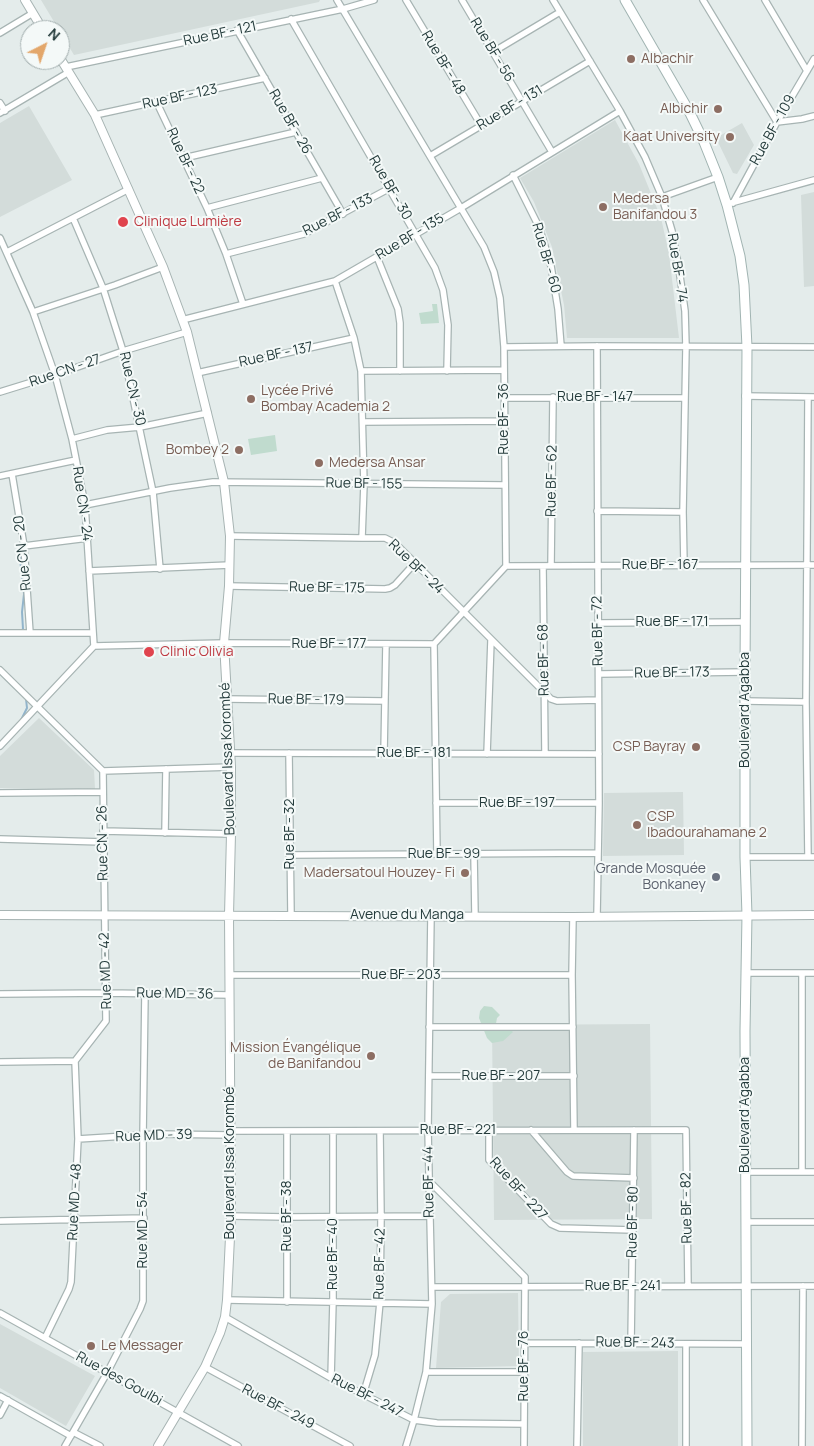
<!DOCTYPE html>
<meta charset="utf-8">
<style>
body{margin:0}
#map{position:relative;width:814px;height:1446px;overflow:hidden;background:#e4eceb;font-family:Manrope,sans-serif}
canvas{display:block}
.north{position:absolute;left:20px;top:20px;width:50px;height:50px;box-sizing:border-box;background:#f4f9f8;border:1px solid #a1adad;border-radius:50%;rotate:41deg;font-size:14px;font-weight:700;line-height:20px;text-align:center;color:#253c3c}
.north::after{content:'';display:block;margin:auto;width:18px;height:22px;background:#e3a76b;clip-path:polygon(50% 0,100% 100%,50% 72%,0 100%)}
</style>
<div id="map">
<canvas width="814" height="1446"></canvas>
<div class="north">N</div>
</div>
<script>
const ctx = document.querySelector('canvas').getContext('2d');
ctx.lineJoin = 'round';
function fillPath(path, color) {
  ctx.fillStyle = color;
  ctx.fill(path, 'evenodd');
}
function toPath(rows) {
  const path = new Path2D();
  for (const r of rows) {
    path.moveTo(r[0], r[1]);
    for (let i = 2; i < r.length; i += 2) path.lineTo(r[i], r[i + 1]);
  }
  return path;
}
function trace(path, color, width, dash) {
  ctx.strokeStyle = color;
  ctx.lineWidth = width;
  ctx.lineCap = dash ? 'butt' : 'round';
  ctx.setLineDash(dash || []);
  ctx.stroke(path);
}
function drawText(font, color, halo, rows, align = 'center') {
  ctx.font = font + ' Manrope,sans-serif';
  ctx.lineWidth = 4;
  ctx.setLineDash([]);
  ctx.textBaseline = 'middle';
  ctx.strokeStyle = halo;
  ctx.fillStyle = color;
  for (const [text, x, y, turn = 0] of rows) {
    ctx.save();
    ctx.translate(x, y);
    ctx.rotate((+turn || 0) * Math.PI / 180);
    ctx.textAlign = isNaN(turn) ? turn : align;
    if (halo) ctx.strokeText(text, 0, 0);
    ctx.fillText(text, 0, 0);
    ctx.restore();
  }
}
fillPath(toPath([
 [41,0,320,0,319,2,74,55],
 [29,106,72,180,0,217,0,123],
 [615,120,639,164,661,218,669,254,679,338,567,338,564,305,552,247,534,202,520,178],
 [742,123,754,145,737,174,733,173,716,138],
 [814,192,814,286,804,287,801,195],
 [39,718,94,770,95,789,0,788,0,756],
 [683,792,684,855,603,856,604,793],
 [650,1024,652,1219,494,1220,492,1025],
 [518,1293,519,1366,436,1368,441,1302,450,1294],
 [0,1324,95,1376,66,1426,0,1388],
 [678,1351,678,1446,583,1446,583,1352]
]), '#d3dcda');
fillPath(toPath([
 [432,304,437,304,439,323,421,324,419,313,433,311],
 [275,435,277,451,251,455,248,439],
 [484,1006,492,1007,500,1015,497,1018,495,1029,502,1031,507,1027,513,1032,503,1041,492,1043,487,1038,479,1018,480,1011]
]), '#c0dbce');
trace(toPath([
 [15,517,19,531],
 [21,631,23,629,22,612,24,594,19,550,21,543],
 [5,678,14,687],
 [21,720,27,708,26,699]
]), '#92b4cb', 2);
const minor = toPath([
 [337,0,484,247,494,272,500,298,504,347,506,566,434,644,437,854],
 [406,0,481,125],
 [462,0,552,152],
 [553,0,620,111,645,157,662,197,672,231,679,269,685,311,686,347,683,512,684,565],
 [703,0,777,122,802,119,814,116],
 [765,0,807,71],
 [291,19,435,268,443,290,448,325,447,371],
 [237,30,343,214],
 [0,33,33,13],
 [493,52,560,12],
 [66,67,343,9,374,0],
 [0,103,5,111],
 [157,103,207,208,226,254,243,304],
 [0,113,69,72],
 [95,115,265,78],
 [430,156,590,61],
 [184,158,296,132],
 [513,175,539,227,551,266,558,309,561,346],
 [662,197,718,177],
 [731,203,814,180],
 [733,203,777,122,814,59],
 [207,208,322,178],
 [73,218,103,288,123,351,153,492,160,569],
 [0,238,33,312,55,375,72,439,85,505,94,646,0,746],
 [7,252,129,189],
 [226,254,304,234,390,188],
 [377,257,398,309,400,323,400,371],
 [335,281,354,338,361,371,364,484,362,538,385,538,395,543,551,699,557,701,598,700],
 [33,312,115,285,163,267],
 [182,320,335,281,461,208,620,111],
 [597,346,599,803,597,916],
 [504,347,597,346,814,347],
 [361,371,504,370],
 [197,373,354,338],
 [0,392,55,375,123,351,187,332],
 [745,396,814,397],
 [504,398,685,398],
 [363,422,504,421],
 [72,439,107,430,140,427,208,413],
 [12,474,24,546,30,633],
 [0,476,76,460],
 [85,505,170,488,213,482,505,485],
 [597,511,683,512],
 [230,536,362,538],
 [24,546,88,538],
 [506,566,814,565],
 [543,566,545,754],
 [551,566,553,397],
 [89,571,230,565],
 [229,586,385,589,390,588,395,585,414,564],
 [598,623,745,622],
 [0,633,92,633],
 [94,646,224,643,434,644],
 [0,670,103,771],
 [599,674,745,672],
 [227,699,385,701],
 [745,701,806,702],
 [229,753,599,754],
 [289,753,291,915],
 [384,753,386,644],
 [487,754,491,640],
 [103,771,231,767],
 [0,793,103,792],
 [436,803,599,803],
 [103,831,231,834],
 [165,833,166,769],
 [0,839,103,842],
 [474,854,475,916],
 [289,855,598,853],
 [745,857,814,857],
 [808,857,806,702,808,397],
 [573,917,572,975,574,1130],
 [746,973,814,973],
 [229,975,572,975],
 [0,994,107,993,230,995],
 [429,1027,573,1027],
 [0,1062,75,1061,106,1021,103,771],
 [429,1076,574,1076],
 [489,1130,489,1160,551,1224,560,1228,633,1230],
 [531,1130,567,1172,573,1176,634,1178],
 [231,1131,686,1130,688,1286],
 [78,1139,157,1134,231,1135],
 [745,1172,814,1172],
 [802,1172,802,973],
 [429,1181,525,1277,524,1446],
 [231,1216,286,1217,430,1216],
 [0,1221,144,1218],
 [746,1222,814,1222],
 [432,1287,814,1286],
 [227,1300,432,1304],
 [287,1302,287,1131],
 [0,1313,238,1446],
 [225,1317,331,1378,414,1420,437,1423,524,1424],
 [45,1338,69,1289,71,1282,78,1139,75,1061],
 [524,1343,746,1344],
 [631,1343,634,1130],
 [686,1344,686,1446],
 [205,1367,350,1446],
 [426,1372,524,1372],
 [331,1378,333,1301,333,1131],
 [363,1395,375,1355,380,1302,381,1217,380,1131],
 [0,1396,71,1436],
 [0,1415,8,1400],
 [73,1432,100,1446],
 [65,1446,107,1373,140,1309,143,1301,143,1136,145,993],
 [406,1446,414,1420,426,1372,432,1304,428,1130,431,915],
 [577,1446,579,1343],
 [802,1446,803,1286]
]);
const tertiary = toPath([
 [25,0,43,30],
 [60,58,95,115,163,267,187,332,224,482,230,536,229,586,224,643,231,767,231,834,229,915,231,1216,227,1300,225,1317,220,1333,205,1367,158,1446],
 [0,915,573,917,814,915]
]);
const secondary = toPath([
 [625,0,689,111,704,142,718,177,727,205,740,256,744,285,747,347,745,672,745,857,747,915,745,1031,747,1446]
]);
trace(minor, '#a7b4b3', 8);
trace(tertiary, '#a7b4b3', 10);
trace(secondary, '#a1b4b2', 11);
trace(minor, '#fff', 5.5);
trace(tertiary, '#fff', 8);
trace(secondary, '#fff', 9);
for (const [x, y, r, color] of [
 [631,59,5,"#8d6e63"],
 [718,109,5,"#8d6e63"],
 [730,137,5,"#8d6e63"],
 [603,207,5,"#8d6e63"],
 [123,222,6,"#e0444e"],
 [251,399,5,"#8d6e63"],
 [239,450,5,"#8d6e63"],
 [319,463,5,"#8d6e63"],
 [149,652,6,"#e0444e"],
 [696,747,5,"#8d6e63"],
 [637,825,5,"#8d6e63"],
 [465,873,5,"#8d6e63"],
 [716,877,5,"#6b7280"],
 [371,1056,5,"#8d6e63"],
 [91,1346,5,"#8d6e63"]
]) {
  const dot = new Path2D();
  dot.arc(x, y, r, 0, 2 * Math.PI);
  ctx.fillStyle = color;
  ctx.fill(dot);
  trace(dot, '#f4f9f8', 2);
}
drawText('14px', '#253c3c', '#f4f9f8', [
 ["Rue BF - 121",220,34,-12],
 ["Rue BF - 56",492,50,59],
 ["Rue BF - 48",443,63,59],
 ["Rue BF - 123",180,97,-12],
 ["Rue BF - 131",510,108,-31],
 ["Rue BF - 26",290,122,60],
 ["Rue BF - 109",773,130,-61],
 ["Rue BF - 22",185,161,65],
 ["Rue BF - 30",390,188,60],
 ["Rue BF - 133",338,215,-27],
 ["Rue BF - 135",410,237,-31],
 ["Rue BF - 60",546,258,74],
 ["Rue BF - 74",677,268,81],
 ["Rue BF - 137",276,355,-12],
 ["Rue CN - 27",65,371,-19],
 ["Rue CN - 30",132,389,77],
 ["Rue BF - 147",595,397],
 ["Rue BF - 36",504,419,-90],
 ["Rue BF - 62",552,481,-89],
 ["Rue BF - 155",364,484,1],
 ["Rue CN - 24",82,504,82],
 ["Rue CN - 20",23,553,-96],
 ["Rue BF - 167",660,565],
 ["Rue BF - 24",416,567,44],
 ["Rue BF - 175",327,588,1],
 ["Rue BF - 171",672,622],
 ["Rue BF - 72",598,631,-91],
 ["Rue BF - 177",329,644],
 ["Rue BF - 68",544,660,-91],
 ["Rue BF - 173",672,673,-1],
 ["Rue BF - 179",306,700,1],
 ["Boulevard Agabba",745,710,-90],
 ["Rue BF - 181",414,753],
 ["Boulevard Issa Korombé",228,759,-92],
 ["Rue BF - 197",517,803],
 ["Rue BF - 32",290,834,-90],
 ["Rue CN - 26",103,843,-91],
 ["Rue BF - 99",444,854],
 ["Avenue du Manga",407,915],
 ["Rue MD - 42",106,971,-92],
 ["Rue BF - 203",401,975],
 ["Rue MD - 36",175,994,1],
 ["Rue BF - 207",501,1076],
 ["Boulevard Agabba",745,1115,-90],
 ["Rue BF - 221",458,1130],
 ["Rue MD - 39",154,1136,-2],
 ["Boulevard Issa Korombé",230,1163,-90],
 ["Rue BF - 44",429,1182,-91],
 ["Rue BF - 227",518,1189,48],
 ["Rue MD - 48",75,1202,-87],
 ["Rue BF - 82",687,1208,-91],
 ["Rue BF - 38",287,1216,-90],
 ["Rue BF - 80",633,1222,-89],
 ["Rue MD - 54",143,1230,-90],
 ["Rue BF - 40",333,1254,-90],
 ["Rue BF - 42",380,1264,-89],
 ["Rue BF - 241",623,1286],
 ["Rue BF - 243",635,1343,1],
 ["Rue BF - 76",524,1366,-90],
 ["Rue des Goulbi",119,1379,29],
 ["Rue BF - 247",367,1396,27],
 ["Rue BF - 249",278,1407,28]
]);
drawText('14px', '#785e54', '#f4f9f8', [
 ["Albachir",641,59],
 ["Albichir",708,109,"right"],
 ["Kaat University",720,137,"right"],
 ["Medersa",613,199],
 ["Banifandou 3",613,215],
 ["Lycée Privé",261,391],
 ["Bombay Academia 2",261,407],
 ["Bombey 2",229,450,"right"],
 ["Medersa Ansar",329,463],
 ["CSP Bayray",686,747,"right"],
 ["CSP",647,817],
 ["Ibadourahamane 2",647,833],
 ["Madersatoul Houzey- Fi",455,873,"right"],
 ["Mission Évangélique",361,1048,"right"],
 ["de Banifandou",361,1064,"right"],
 ["Le Messager",101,1346]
], 'left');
drawText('14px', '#be3a42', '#f4f9f8', [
 ["Clinique Lumière",134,222],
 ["Clinic Olivia",160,652]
], 'left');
drawText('14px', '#5b616d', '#f4f9f8', [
 ["Grande Mosquée",706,869],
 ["Bonkaney",706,885]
], 'right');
</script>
